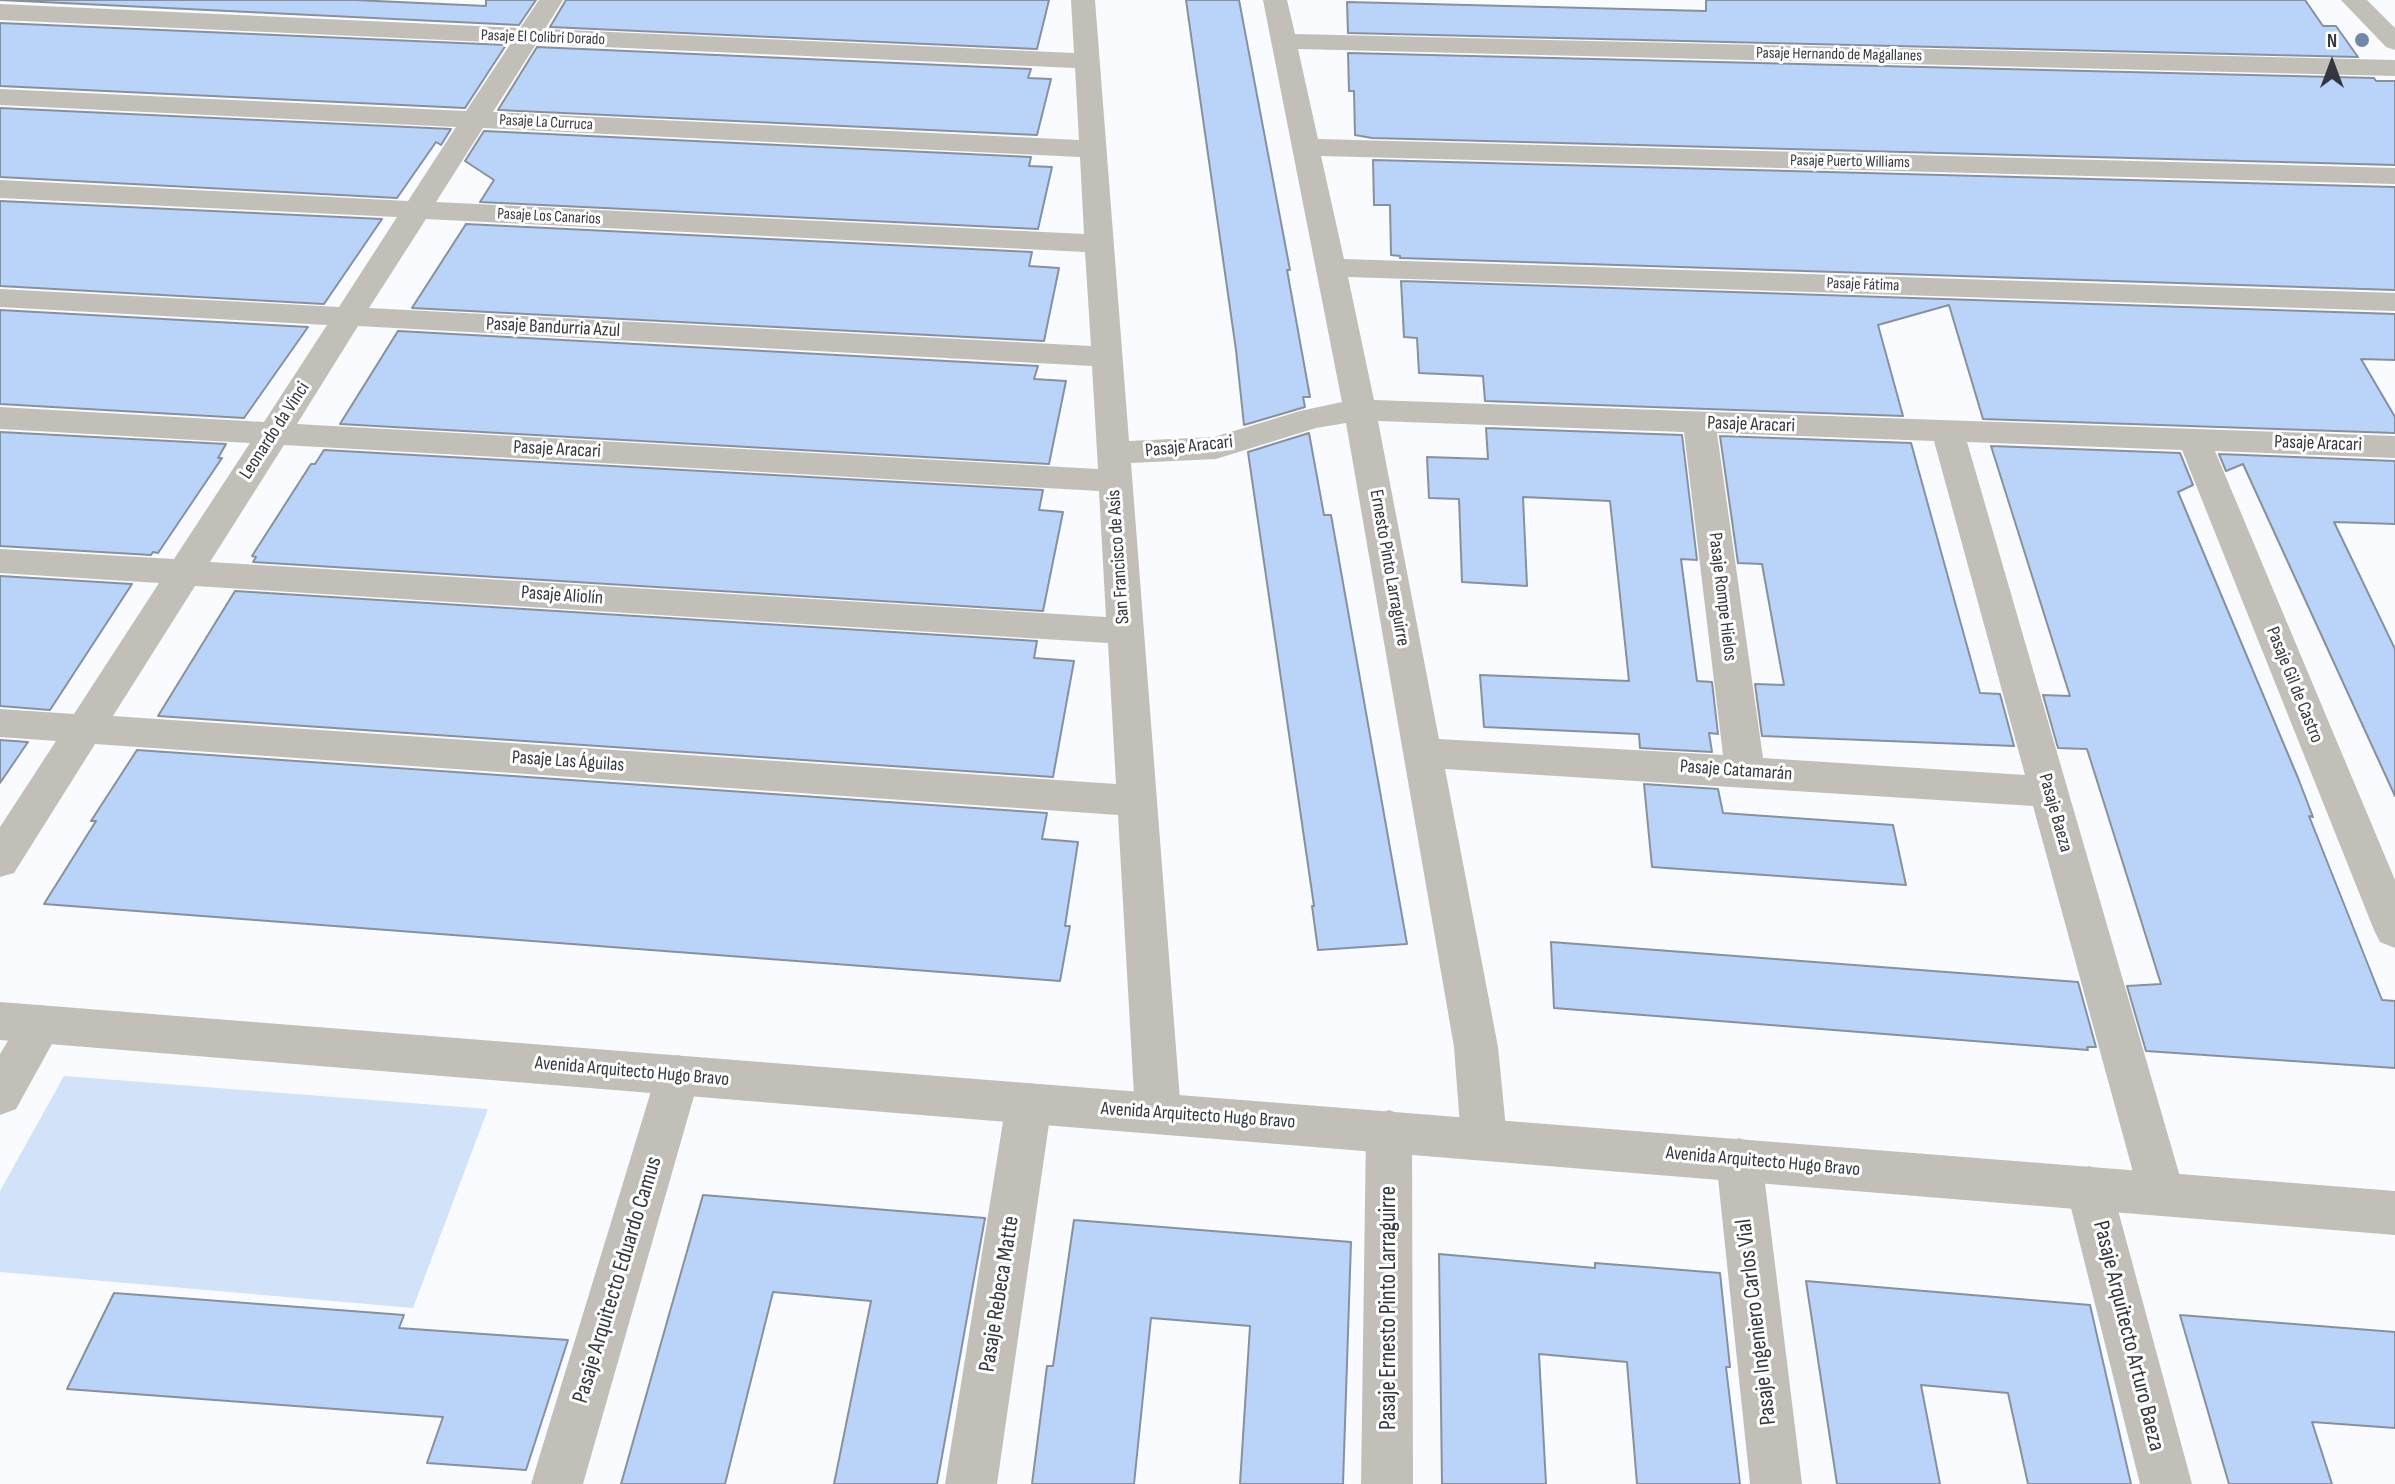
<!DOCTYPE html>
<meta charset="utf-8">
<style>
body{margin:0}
#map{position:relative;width:2395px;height:1484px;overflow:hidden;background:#f9fbfe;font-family:"Sofia Sans Condensed",sans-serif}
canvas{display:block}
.north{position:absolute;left:2297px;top:28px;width:70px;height:70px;-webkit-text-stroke:5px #fff;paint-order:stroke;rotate:0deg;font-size:19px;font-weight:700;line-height:28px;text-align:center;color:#34383e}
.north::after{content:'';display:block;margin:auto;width:24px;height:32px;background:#34383e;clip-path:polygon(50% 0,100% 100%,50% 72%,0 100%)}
</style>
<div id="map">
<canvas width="2395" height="1484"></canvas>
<div class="north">N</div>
</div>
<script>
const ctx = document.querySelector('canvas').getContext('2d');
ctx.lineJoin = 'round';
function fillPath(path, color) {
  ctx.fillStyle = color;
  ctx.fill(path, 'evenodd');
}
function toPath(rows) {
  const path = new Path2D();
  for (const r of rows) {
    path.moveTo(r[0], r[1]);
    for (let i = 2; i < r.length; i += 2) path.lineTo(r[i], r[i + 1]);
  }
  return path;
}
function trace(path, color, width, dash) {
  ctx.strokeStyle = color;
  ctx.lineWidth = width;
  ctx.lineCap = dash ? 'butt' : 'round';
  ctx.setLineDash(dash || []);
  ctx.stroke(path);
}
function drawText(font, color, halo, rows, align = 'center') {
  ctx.font = font + ' "Sofia Sans Condensed",sans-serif';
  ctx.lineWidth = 6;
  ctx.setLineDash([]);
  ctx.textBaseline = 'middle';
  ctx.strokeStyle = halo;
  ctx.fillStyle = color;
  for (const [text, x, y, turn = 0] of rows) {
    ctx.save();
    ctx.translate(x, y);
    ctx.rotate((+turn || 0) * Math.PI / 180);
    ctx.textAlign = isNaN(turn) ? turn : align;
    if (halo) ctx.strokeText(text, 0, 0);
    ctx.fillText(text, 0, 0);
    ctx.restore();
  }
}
fillPath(toPath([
 [64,1076,488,1109,413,1308,0,1272,0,1191]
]), '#d2e2f8');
const building = toPath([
 [0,0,354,0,486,6,486,0,536,0,519,25,0,0],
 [566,0,1049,0,1037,49,550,27,566,0],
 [1186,0,1239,0,1290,270,1287,270,1310,397,1303,397,1305,407,1244,425,1236,350,1186,0],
 [1706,0,2305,0,2323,26,2336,26,2358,57,1348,33,1347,2,1706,11,1706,0],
 [0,23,506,45,465,108,0,86,0,23],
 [537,47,1031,69,1028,78,1051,79,1037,135,498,110,537,47],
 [1348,53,2374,78,2376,81,2395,81,2395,165,1372,138,1355,135,1354,91,1349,91,1348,53],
 [0,108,451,129,441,145,436,142,397,198,0,177,0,108],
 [484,131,1031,157,1029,166,1052,167,1038,229,480,202,494,180,465,161,484,131],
 [1373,160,2395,187,2395,290,1400,258,1400,256,1391,255,1390,205,1374,205,1373,160],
 [0,201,382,219,324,304,0,286,0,201],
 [466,224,1032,252,1029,266,1059,268,1044,341,412,308,466,224],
 [1401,281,2395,314,2395,360,2361,359,2395,417,2395,433,1983,419,1949,305,1878,325,1903,416,1485,401,1483,376,1419,373,1417,338,1404,337,1401,281],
 [0,310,308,327,244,418,0,404,0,310],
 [398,331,1038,366,1034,379,1066,381,1049,464,340,424,398,331],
 [1486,428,1682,435,1697,560,1681,559,1697,681,1712,682,1718,734,1709,733,1712,752,1640,748,1639,734,1484,727,1480,675,1629,681,1610,501,1523,497,1527,586,1462,582,1459,499,1429,498,1427,457,1488,459,1486,428],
 [0,432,226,444,218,458,222,458,158,553,153,552,151,555,0,546,0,432],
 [1309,433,1324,515,1331,515,1407,944,1318,950,1312,906,1314,906,1248,452,1309,433],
 [1720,436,1911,443,1980,693,2000,694,2014,746,1762,736,1755,684,1784,685,1762,564,1738,563,1720,436],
 [1991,446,2180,453,2193,485,2178,492,2298,778,2313,817,2309,816,2382,1000,2395,1001,2395,1068,2146,1051,2127,986,2161,984,2087,749,2058,748,2043,695,2070,696,1991,446],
 [324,450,1043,490,1039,510,1063,512,1043,611,253,562,256,557,252,556,311,464,315,464,324,450],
 [2219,454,2395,461,2395,524,2334,522,2395,649,2395,796,2243,464,2226,471,2219,454],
 [0,576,132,584,50,710,0,706,0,576],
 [235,591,1037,641,1034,658,1074,661,1053,777,158,716,235,591],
 [0,740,28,742,0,783,0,740],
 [137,750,1047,813,1042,839,1078,842,1065,926,1070,926,1060,981,44,904,96,821,91,821,137,750],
 [1644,784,1718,789,1723,813,1893,825,1906,885,1652,867,1644,784],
 [1551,942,2078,982,2096,1047,2087,1047,2088,1050,1554,1008,1551,942],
 [703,1195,985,1218,937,1484,834,1484,871,1301,773,1292,725,1484,621,1484,703,1195],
 [1074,1220,1351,1242,1343,1484,1240,1484,1250,1326,1151,1318,1134,1484,1032,1484,1047,1366,1053,1366,1074,1220],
 [1439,1254,1595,1268,1595,1263,1720,1273,1730,1367,1726,1367,1740,1484,1637,1484,1627,1362,1539,1354,1546,1484,1442,1484,1439,1254],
 [1806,1281,2090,1305,2131,1484,2028,1484,2008,1393,1921,1385,1940,1484,1837,1484,1806,1281],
 [114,1293,404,1315,399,1328,568,1340,526,1470,427,1463,443,1417,67,1389,114,1293],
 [2180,1315,2395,1332,2395,1428,2312,1422,2332,1484,2229,1484,2180,1315]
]);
fillPath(building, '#bad4f9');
trace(building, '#87919e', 2);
fillPath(toPath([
 [539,0,563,0,545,29,1074,53,1071,0,1095,0,1129,441,1214,437,1300,411,1342,402,1263,0,1287,0,1295,34,2395,60,2395,76,1298,49,1318,139,2395,168,2395,184,1321,156,1344,259,2395,293,2395,311,1348,277,1374,400,2395,436,2395,458,2215,451,2395,880,2395,948,2380,942,2374,930,2182,450,1967,442,2185,1194,2179,1209,2162,1216,2145,1209,2139,1194,2033,806,1445,769,1498,1047,1507,1139,1500,1154,1484,1160,1468,1154,1461,1139,1454,1047,1346,423,1316,428,1216,459,1131,463,1181,1113,1174,1127,1158,1133,1142,1127,1135,1113,1118,815,95,744,14,873,0,877,0,827,56,741,0,737,0,709,74,714,159,583,0,573,0,549,174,559,250,443,0,429,0,407,264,422,327,325,0,307,0,289,339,307,397,217,0,198,0,180,408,201,456,127,0,105,0,89,466,111,511,43,0,20,0,4,520,28,539,0],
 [536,44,1075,68,1079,140,493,112,536,44],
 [483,128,1080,157,1084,234,436,202,483,128],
 [426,219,1085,252,1091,346,369,308,426,219],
 [358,326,1092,366,1098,469,297,424,358,326],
 [1378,421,1684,432,1723,755,1439,739,1378,421],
 [1717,433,1934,441,2025,775,1763,758,1717,433],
 [284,445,1099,491,1106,617,210,562,284,445],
 [195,586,1108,643,1116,784,113,716,195,586],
 [2341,0,2367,0,2395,28,2395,50,2386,47,2341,0],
 [41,1005,56,1011,63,1024,16,1109,0,1115,0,1054,26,1011,41,1005],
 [678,1055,694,1061,700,1075,583,1484,531,1484,656,1075,662,1061,678,1055],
 [1029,1083,1045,1089,1052,1103,997,1484,945,1484,1006,1103,1013,1089,1029,1083],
 [1389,1110,1405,1116,1412,1131,1413,1484,1361,1484,1366,1131,1373,1116,1389,1110],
 [1739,1138,1755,1144,1762,1159,1802,1484,1750,1484,1716,1159,1723,1144,1739,1138],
 [2089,1166,2106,1173,2112,1188,2192,1484,2140,1484,2066,1188,2072,1173,2089,1166]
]), '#c1bfb7');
fillPath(toPath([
 [0,1002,2395,1191,2395,1235,0,1040,0,1002]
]), '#c1bfb7');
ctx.fillStyle = '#7189a7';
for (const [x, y] of [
 [2362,40]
]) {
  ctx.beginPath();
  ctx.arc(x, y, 7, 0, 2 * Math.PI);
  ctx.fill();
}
drawText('16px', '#34383e', '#fff', [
 ["Pasaje El Colibrí Dorado",543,38,2],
 ["Pasaje Hernando de Magallanes",1839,55,1],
 ["Pasaje La Curruca",546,123,3],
 ["Pasaje Puerto Williams",1850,162,1],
 ["Pasaje Los Canarios",549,217,3],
 ["Pasaje Fátima",1863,285,2]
]);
drawText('19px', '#34383e', '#fff', [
 ["Pasaje Bandurria Azul",553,328,3],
 ["Pasaje Aracari",1751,425,2],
 ["Leonardo da Vinci",275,431,-57],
 ["Pasaje Aracari",2318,444,2],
 ["Pasaje Aracari",1189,447,-6],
 ["Pasaje Aracari",557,450,3],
 ["San Francisco de Asís",1119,557,-94],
 ["Ernesto Pinto Larraguirre",1389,568,80],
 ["Pasaje Aliolín",562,596,4],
 ["Pasaje Rompe Hielos",1722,597,83],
 ["Pasaje Gil de Castro",2294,685,68],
 ["Pasaje Las Águilas",568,762,4],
 ["Pasaje Catamarán",1736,771,4],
 ["Pasaje Baeza",2055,813,74],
 ["Avenida Arquitecto Hugo Bravo",632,1072,5],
 ["Avenida Arquitecto Hugo Bravo",1198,1116,4],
 ["Avenida Arquitecto Hugo Bravo",1763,1162,5]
]);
drawText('23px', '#34383e', '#fff', [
 ["Pasaje Arquitecto Eduardo Camus",618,1280,-73],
 ["Pasaje Rebeca Matte",1000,1294,-81],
 ["Pasaje Ernesto Pinto Larraguirre",1389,1308,-90],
 ["Pasaje Ingeniero Carlos Vial",1757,1322,-97],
 ["Pasaje Arquitecto Arturo Baeza",2128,1336,76]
]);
</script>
